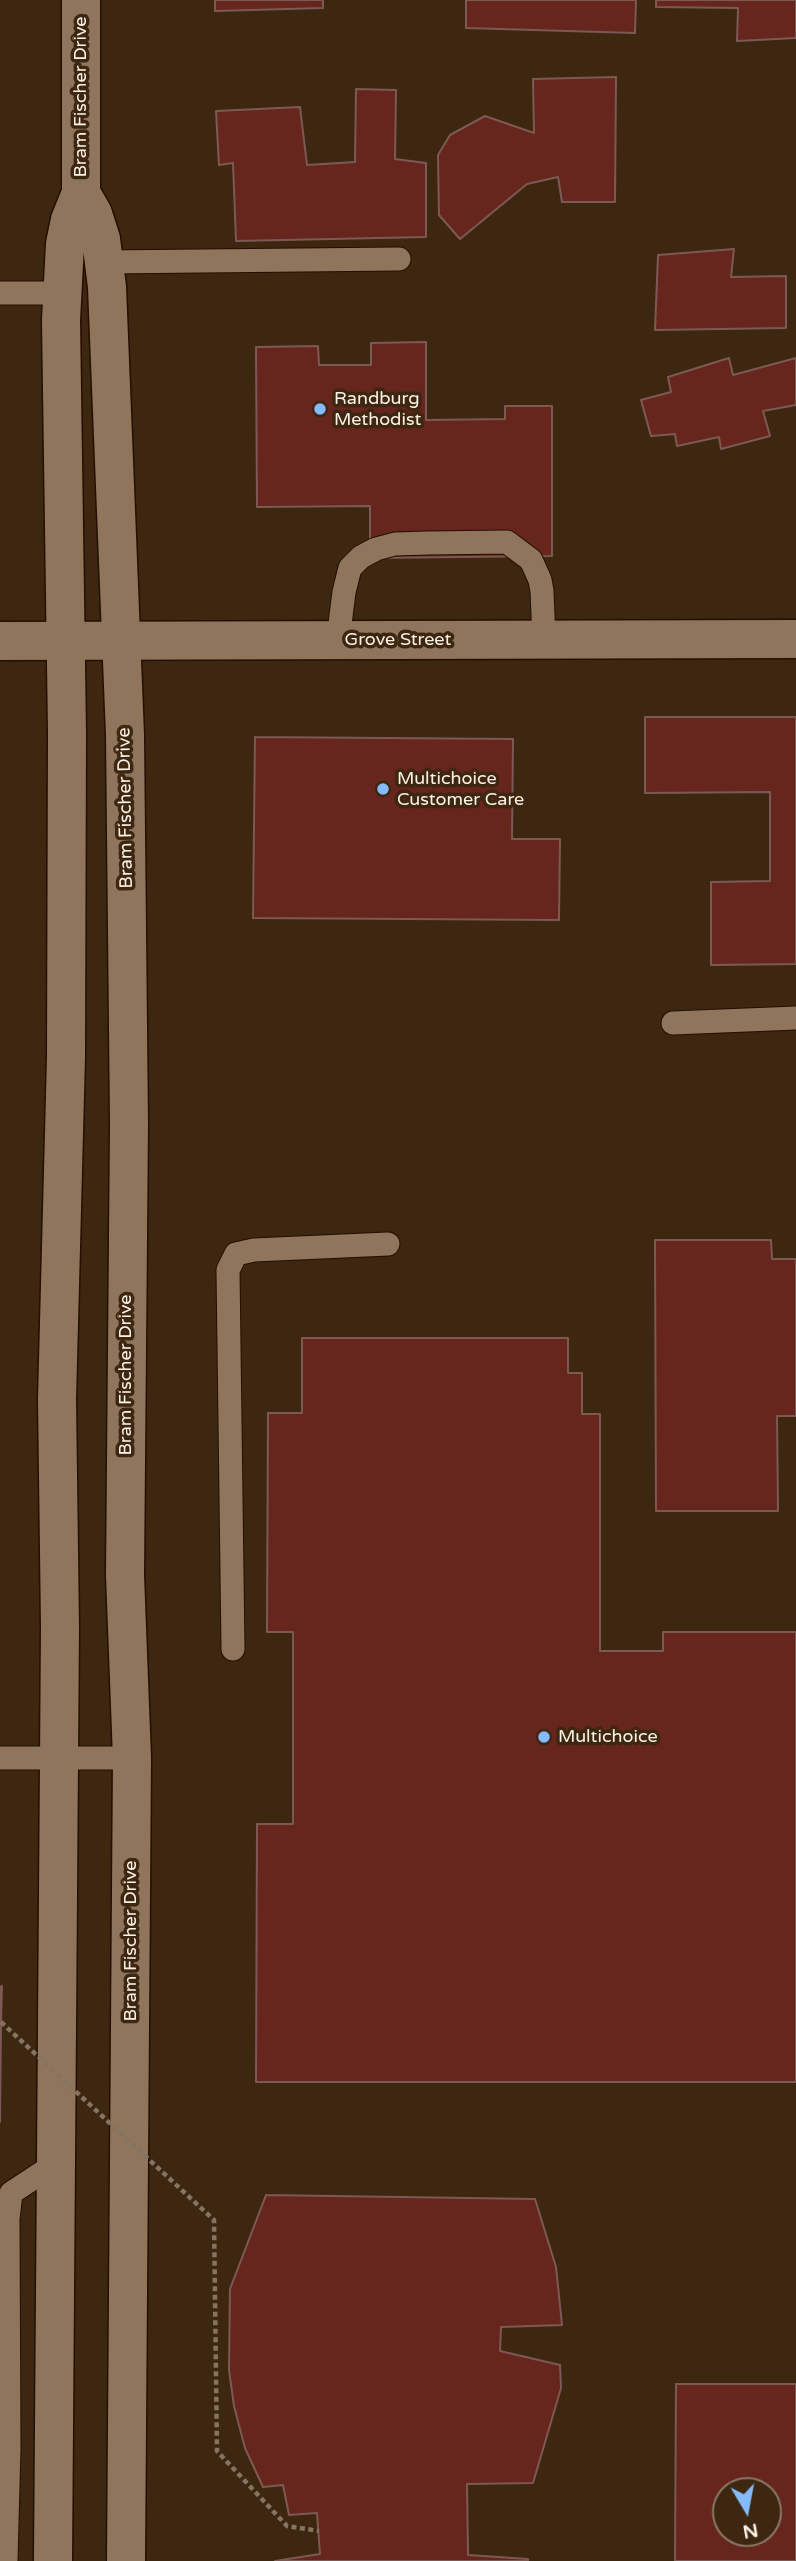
<!DOCTYPE html>
<style>
body{margin:0}
#map{position:relative;width:796px;height:2561px;overflow:hidden;background:#3d2711;font-family:"Varela Round",sans-serif}
canvas{display:block}
.north{position:absolute;left:712px;top:2477px;width:70px;height:70px;box-sizing:border-box;background:#3d2711;border:2px solid #8a7866;border-radius:50%;rotate:170deg;font-size:19px;font-weight:700;line-height:28px;text-align:center;color:#fdf1e6}
.north::after{content:'';display:block;margin:auto;width:24px;height:32px;background:#86bbfb;clip-path:polygon(50% 0,100% 100%,50% 72%,0 100%)}
</style>
<div id="map">
<canvas width="796" height="2561"></canvas>
<div class="north">N</div>
</div>
<script>
const ctx = document.querySelector('canvas').getContext('2d');
ctx.lineJoin = 'round';
function fillPath(path, color) {
  ctx.fillStyle = color;
  ctx.fill(path, 'evenodd');
}
function toPath(rows) {
  const path = new Path2D();
  for (const r of rows) {
    path.moveTo(r[0], r[1]);
    for (let i = 2; i < r.length; i += 2) path.lineTo(r[i], r[i + 1]);
  }
  return path;
}
function trace(path, color, width, dash) {
  ctx.strokeStyle = color;
  ctx.lineWidth = width;
  ctx.lineCap = dash ? 'butt' : 'round';
  ctx.setLineDash(dash || []);
  ctx.stroke(path);
}
function drawText(font, color, halo, rows, align = 'center') {
  ctx.font = font + ' "Varela Round",sans-serif';
  ctx.lineWidth = 7;
  ctx.setLineDash([]);
  ctx.textBaseline = 'middle';
  ctx.strokeStyle = halo;
  ctx.fillStyle = color;
  for (const [text, x, y, turn = 0] of rows) {
    ctx.save();
    ctx.translate(x, y);
    ctx.rotate((+turn || 0) * Math.PI / 180);
    ctx.textAlign = isNaN(turn) ? turn : align;
    if (halo) ctx.strokeText(text, 0, 0);
    ctx.fillText(text, 0, 0);
    ctx.restore();
  }
}
const building = toPath([
 [215,0,323,0,323,8,215,11,215,0],
 [466,0,636,0,635,33,466,28,466,0],
 [656,0,796,0,796,38,737,41,738,8,656,7,656,0],
 [616,77,615,202,562,202,558,177,527,184,460,239,439,215,438,155,450,135,485,116,534,133,533,79,616,77],
 [356,89,396,90,395,159,426,163,426,237,236,241,233,163,219,165,216,111,300,107,307,165,355,162,356,89],
 [734,249,731,277,786,276,786,328,655,330,658,255,734,249],
 [426,342,426,420,505,419,505,406,552,406,552,556,370,558,370,506,257,507,256,347,318,346,319,365,371,365,371,343,426,342],
 [729,358,733,375,796,358,796,405,763,411,770,436,721,449,719,437,677,446,675,434,651,436,641,400,671,392,668,377,729,358],
 [645,717,796,717,796,964,711,965,711,882,770,881,770,792,645,793,645,717],
 [255,737,513,739,512,839,560,839,559,920,253,918,255,737],
 [655,1240,771,1240,772,1259,796,1259,796,1416,777,1416,778,1511,656,1511,655,1240],
 [302,1338,568,1338,568,1373,582,1373,582,1414,600,1414,600,1651,663,1651,663,1632,796,1632,796,2082,256,2082,257,1824,293,1824,293,1632,267,1632,268,1413,302,1413,302,1338],
 [2,1986,1,2022,0,2122,0,1987,2,1986],
 [266,2195,535,2199,556,2267,562,2325,501,2327,500,2351,560,2365,561,2388,533,2483,467,2484,468,2555,528,2559,528,2561,275,2561,320,2554,317,2513,289,2515,283,2485,263,2487,245,2448,234,2406,229,2370,230,2289,266,2195],
 [676,2384,796,2384,796,2561,675,2561,676,2384],
 [726,2491,768,2491,768,2533,726,2533,726,2491]
]);
fillPath(building, '#66251d');
trace(building, '#7d5953', 2);
const lane = toPath([
 [104,262,399,259],
 [0,293,62,293],
 [338,640,344,592,350,568,361,557,376,549,395,544,428,543,507,542,531,560,540,580,542,591,544,639],
 [673,1023,796,1018],
 [233,1649,228,1270,236,1254,254,1250,388,1244],
 [0,1758,132,1758],
 [6,2561,9,2449,8,2219,11,2193,55,2164]
]);
const street = toPath([
 [0,641,796,639]
]);
const secondary = toPath([
 [81,193,93,214,101,239,107,287,125,735,129,1124,125,1575,132,1758,126,2561],
 [53,2561,60,1627,57,1399,66,1057,67,733,61,320,65,244,70,220,81,193,81,0]
]);
trace(lane, '#240f00', 25);
trace(street, '#240f00', 41);
trace(secondary, '#240f00', 41);
trace(lane, '#90755d', 23);
trace(street, '#90755d', 38);
trace(secondary, '#90755d', 38);
trace(toPath([
 [1,2022,214,2220,217,2451,287,2526,319,2531]
]), '#867361', 4.5, [5, 3.5]);
for (const [x, y, r, color] of [
 [320,409,7,"#86bbfb"],
 [383,789,7,"#86bbfb"],
 [544,1737,7,"#86bbfb"]
]) {
  const dot = new Path2D();
  dot.arc(x, y, r, 0, 2 * Math.PI);
  ctx.fillStyle = color;
  ctx.fill(dot);
  trace(dot, '#3d2711', 2.5);
}
drawText('18px', '#fdf1e6', '#3d2711', [
 ["Bram Fischer Drive",81,97,-90],
 ["Grove Street",398,640],
 ["Bram Fischer Drive",126,808,-91],
 ["Bram Fischer Drive",126,1375,-90],
 ["Bram Fischer Drive",131,1941,-90]
]);
drawText('18px', '#fdf1e6', '#3d2711', [
 ["Randburg",334,399],
 ["Methodist",334,420],
 ["Multichoice",397,779],
 ["Customer Care",397,800],
 ["Multichoice",558,1737]
], 'left');
</script>
